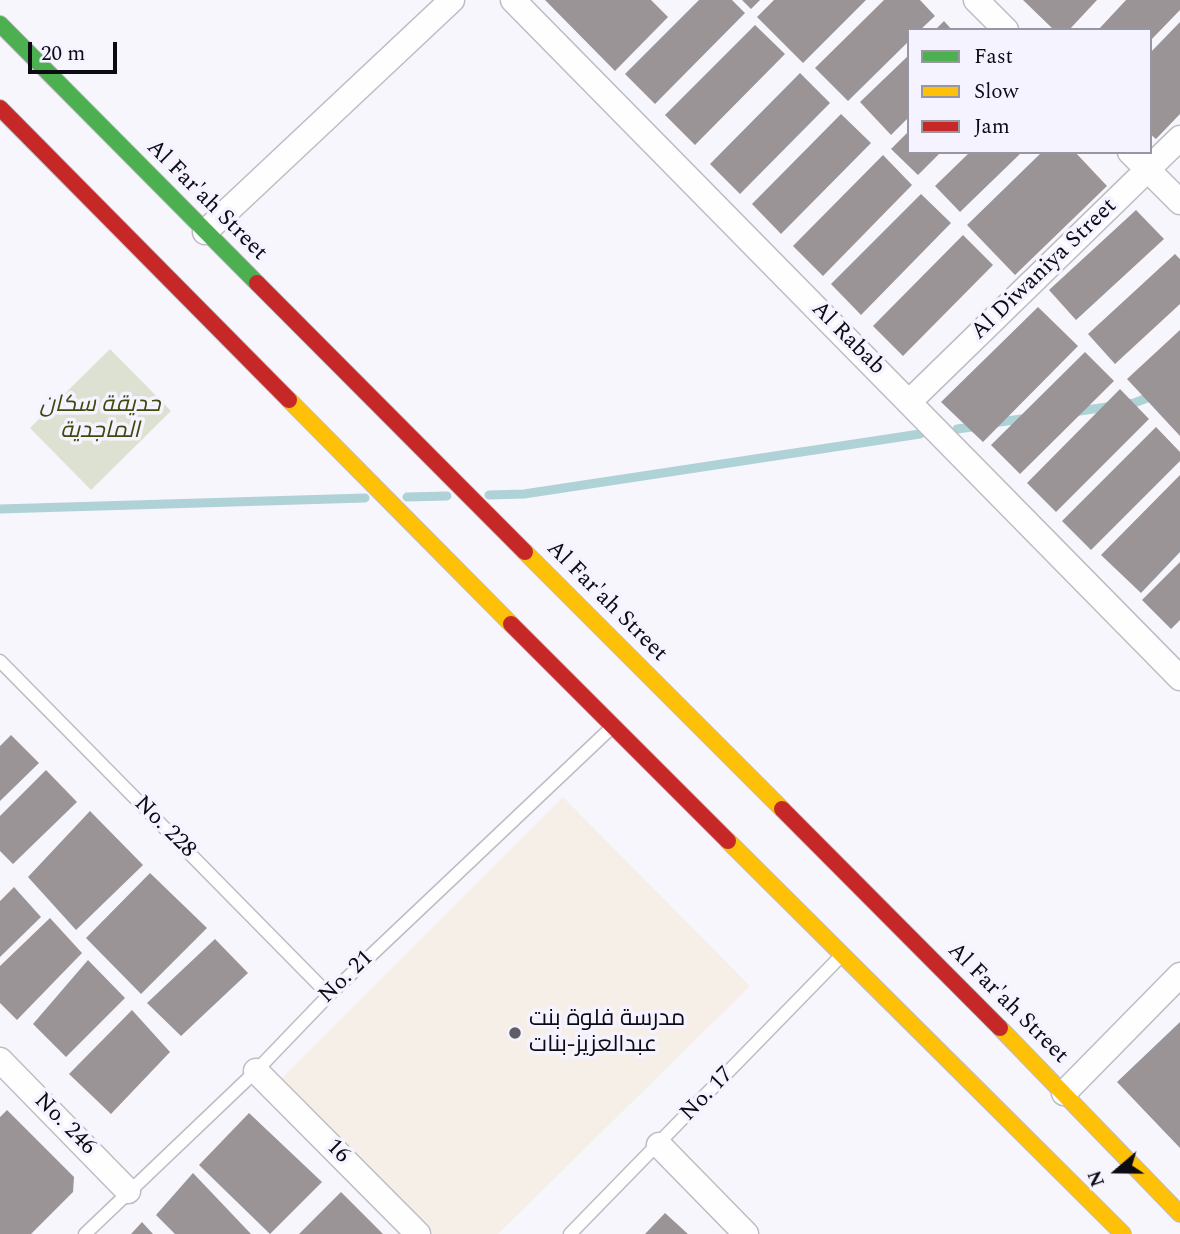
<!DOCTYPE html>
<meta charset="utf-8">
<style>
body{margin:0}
#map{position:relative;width:1180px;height:1234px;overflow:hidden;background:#f7f6fc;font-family:Spectral,serif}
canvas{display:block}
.legend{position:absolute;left:907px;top:28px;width:245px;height:126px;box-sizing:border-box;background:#f5f3ff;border:2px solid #9896a1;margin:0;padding:9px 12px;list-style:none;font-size:21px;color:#0c0a13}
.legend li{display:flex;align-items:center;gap:14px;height:35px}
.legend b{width:35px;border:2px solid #9896a1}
.north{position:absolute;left:1082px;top:1136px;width:70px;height:70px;-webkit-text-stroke:5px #f5f3ff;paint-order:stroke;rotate:250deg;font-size:19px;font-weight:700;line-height:28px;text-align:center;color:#0c0a13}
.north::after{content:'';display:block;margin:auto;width:24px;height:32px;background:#0c0a13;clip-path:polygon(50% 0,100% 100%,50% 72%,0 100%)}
.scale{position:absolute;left:28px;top:42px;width:89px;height:32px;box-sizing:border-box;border:4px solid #0c0a13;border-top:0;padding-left:9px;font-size:21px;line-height:24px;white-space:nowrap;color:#0c0a13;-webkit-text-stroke:5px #f5f3ff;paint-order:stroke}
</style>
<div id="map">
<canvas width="1180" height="1234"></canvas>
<ul class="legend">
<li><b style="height:9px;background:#4caf50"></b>Fast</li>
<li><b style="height:9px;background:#ffc107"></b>Slow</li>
<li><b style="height:9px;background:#c62828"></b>Jam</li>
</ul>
<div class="north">N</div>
<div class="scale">20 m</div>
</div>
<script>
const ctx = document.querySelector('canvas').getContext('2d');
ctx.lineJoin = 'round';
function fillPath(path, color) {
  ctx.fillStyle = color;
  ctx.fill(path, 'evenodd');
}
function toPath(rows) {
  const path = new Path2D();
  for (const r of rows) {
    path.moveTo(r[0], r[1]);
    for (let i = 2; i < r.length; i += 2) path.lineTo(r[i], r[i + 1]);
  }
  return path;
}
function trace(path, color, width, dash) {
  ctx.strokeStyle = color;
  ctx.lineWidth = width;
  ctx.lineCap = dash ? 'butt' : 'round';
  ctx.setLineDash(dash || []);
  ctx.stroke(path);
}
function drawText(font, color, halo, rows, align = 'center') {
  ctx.font = font + ' Spectral,Cairo,serif';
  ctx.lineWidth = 7;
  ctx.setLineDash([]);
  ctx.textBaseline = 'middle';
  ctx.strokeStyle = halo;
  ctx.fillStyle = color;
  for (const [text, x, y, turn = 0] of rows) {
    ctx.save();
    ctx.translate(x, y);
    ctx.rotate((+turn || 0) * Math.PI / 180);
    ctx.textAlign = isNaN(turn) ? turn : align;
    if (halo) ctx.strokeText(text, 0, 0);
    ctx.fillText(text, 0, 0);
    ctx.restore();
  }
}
fillPath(toPath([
 [563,797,750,986,498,1234,433,1234,280,1080]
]), '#f5efe7');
fillPath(toPath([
 [110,349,171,411,91,490,30,428]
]), '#dce1d1');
trace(toPath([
 [1073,412,1134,403,1155,395],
 [993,423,1028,418],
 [957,429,980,426],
 [489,495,524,494,920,434],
 [407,497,447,496],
 [0,509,365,498]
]), '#afd2d6', 9);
fillPath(toPath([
 [545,0,651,0,668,17,615,71],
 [699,0,732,0,745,13,655,104,625,74],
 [742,0,760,0,751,9],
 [774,0,866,0,803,63,757,17],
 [884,0,920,0,935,16,920,30,909,30,909,41,848,101,815,68],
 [1023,0,1097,0,1069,30,1054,30],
 [1126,0,1180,0,1180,10,1150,41,1150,30,1098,30],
 [944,21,952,30,935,30],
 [1180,22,1180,114,1156,139,1150,134,1150,53],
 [755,25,785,54,695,145,665,115],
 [909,55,909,117,891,135,860,102],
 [800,73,830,103,740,194,710,164],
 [841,114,871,143,781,234,752,204],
 [909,131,909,152,941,152,918,175,891,149],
 [970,152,1022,152,960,212,935,186],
 [1042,152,1075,152,1107,186,1015,275,967,225],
 [883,155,912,185,823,276,793,246],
 [921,194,951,223,861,315,831,284],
 [1136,210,1164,239,1076,320,1049,290],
 [963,235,993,265,903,356,873,326],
 [1175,254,1180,259,1180,304,1115,364,1088,334],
 [1038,307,1078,346,983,442,941,402],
 [1180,330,1180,436,1127,379],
 [1085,352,1114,381,1020,474,991,445],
 [1120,389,1149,419,1056,512,1027,483],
 [1156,427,1180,452,1180,461,1091,550,1062,521],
 [1180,475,1180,552,1141,593,1101,555],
 [1180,562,1180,620,1171,629,1142,600],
 [11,735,39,763,0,801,0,746],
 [46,770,77,802,13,864,0,851,0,816],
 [90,811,143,865,76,930,28,877],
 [150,873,207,928,141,994,86,938],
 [14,887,41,917,0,957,0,901],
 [50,918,82,953,17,1020,0,1003,0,966],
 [215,939,248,973,181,1036,147,1003],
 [88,960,125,998,66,1057,33,1024],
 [132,1010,170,1052,111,1114,69,1074],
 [1180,1022,1180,1148,1117,1082],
 [7,1110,74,1177,73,1192,31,1234,0,1234,0,1117],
 [249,1113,322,1182,270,1234,199,1165],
 [193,1173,251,1234,175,1234,156,1215],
 [341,1192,383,1234,299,1234],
 [665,1213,688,1234,645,1234],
 [142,1222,153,1234,131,1234]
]), '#9a9496');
const lane = toPath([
 [0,661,329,995],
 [85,1234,256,1071,329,995,610,729],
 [570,1234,841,956]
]);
const street = toPath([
 [513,0,1180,678],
 [976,0,1006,30],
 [1130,152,1180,202],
 [205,232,452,0],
 [909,402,1180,138],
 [0,1060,128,1191],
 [256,1071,418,1234],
 [1064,1093,1180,975],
 [659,1145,746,1234]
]);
const fast = toPath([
 [0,24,257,283]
]);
const slow = toPath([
 [289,400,511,624],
 [525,552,782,809],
 [728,841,1123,1234],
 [1000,1028,1180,1214]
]);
const jam = toPath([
 [0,108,289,400],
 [257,283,525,552],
 [511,624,728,841],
 [782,809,1000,1028]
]);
trace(lane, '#bebcc4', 15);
trace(street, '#bebcc4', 27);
trace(fast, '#bebcc4', 18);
trace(slow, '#bebcc4', 18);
trace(jam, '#bebcc4', 18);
trace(lane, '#fefeff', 12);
trace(street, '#fefeff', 24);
trace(fast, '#4caf50', 16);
trace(slow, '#ffc107', 16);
trace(jam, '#c62828', 16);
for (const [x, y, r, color] of [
 [515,1033,7,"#5e5d65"]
]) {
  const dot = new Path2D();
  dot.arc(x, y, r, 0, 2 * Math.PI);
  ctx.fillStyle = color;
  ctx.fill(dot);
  trace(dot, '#f5f3ff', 2.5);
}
drawText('23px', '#0c0a13', '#f5f3ff', [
 ["Al Far'ah Street",206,201,45],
 ["Al Diwaniya Street",1045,270,-44],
 ["Al Rabab",847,339,45],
 ["Al Far'ah Street",606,602,45],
 ["No. 228",164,828,45],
 ["No. 21",347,978,-44],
 ["Al Far'ah Street",1007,1004,45],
 ["No. 17",708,1095,-46],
 ["No. 246",64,1125,45],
 ["16",337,1152,45]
]);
drawText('italic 23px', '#3f490b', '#f5f3ff', [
 ["حديقة سكان",100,406],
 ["الماجدية",100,432]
]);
drawText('23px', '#0c0a13', '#f5f3ff', [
 ["مدرسة فلوة بنت",529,1020],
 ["عبدالعزيز-بنات",529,1046]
], 'left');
</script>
